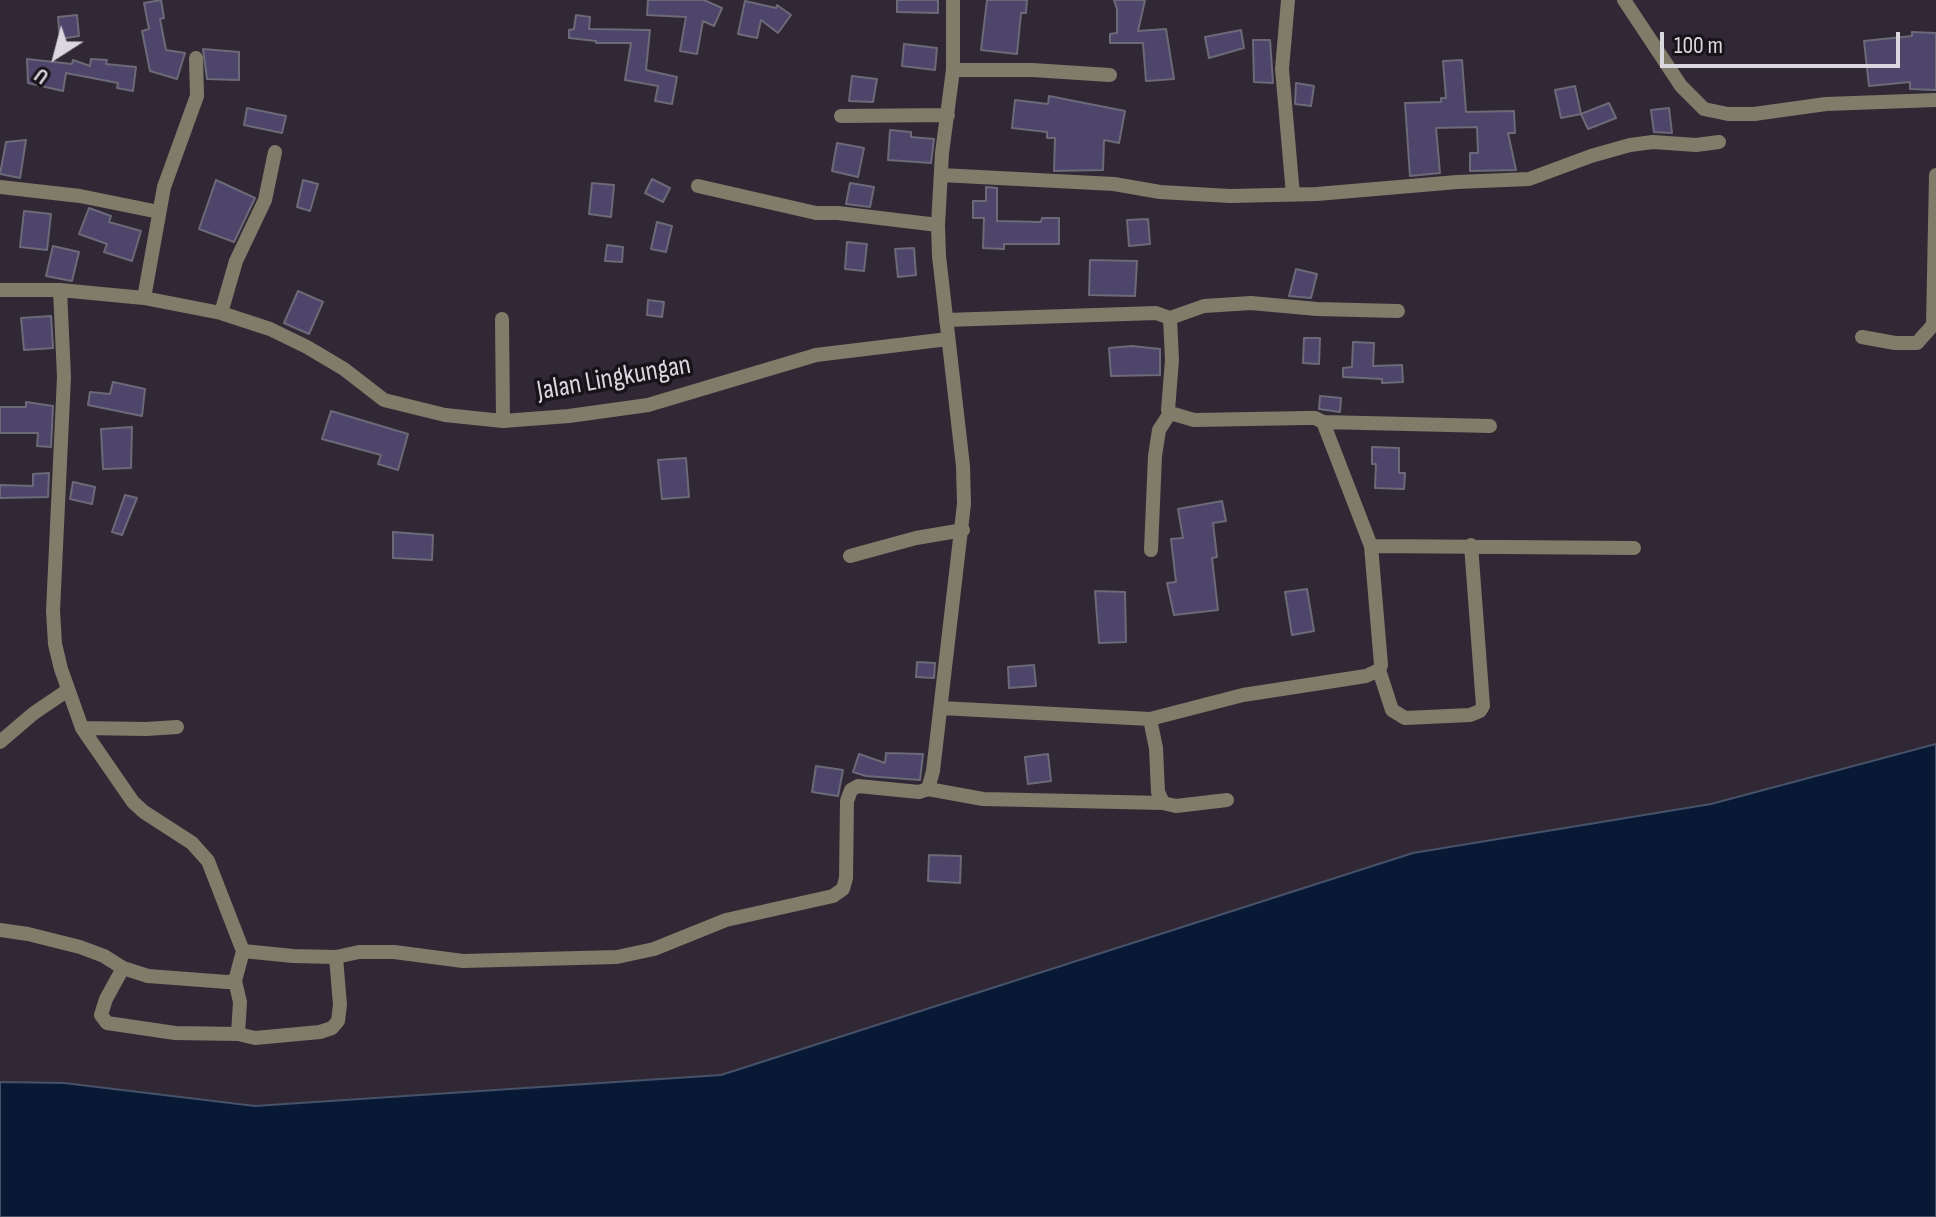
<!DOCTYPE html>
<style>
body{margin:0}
#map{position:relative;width:1936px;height:1217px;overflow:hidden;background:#302935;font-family:"Sofia Sans Condensed",sans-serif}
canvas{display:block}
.north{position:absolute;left:16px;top:16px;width:80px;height:80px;-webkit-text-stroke:6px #161319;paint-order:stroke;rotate:216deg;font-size:22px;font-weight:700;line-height:32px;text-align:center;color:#dbd7df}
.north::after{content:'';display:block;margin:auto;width:28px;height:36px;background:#dbd7df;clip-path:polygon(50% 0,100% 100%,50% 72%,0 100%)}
.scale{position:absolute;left:1660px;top:32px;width:240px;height:36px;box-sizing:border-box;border:4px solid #dbd7df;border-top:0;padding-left:10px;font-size:24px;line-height:28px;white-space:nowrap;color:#dbd7df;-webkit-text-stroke:6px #161319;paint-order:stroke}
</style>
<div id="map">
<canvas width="1936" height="1217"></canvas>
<div class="north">U</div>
<div class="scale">100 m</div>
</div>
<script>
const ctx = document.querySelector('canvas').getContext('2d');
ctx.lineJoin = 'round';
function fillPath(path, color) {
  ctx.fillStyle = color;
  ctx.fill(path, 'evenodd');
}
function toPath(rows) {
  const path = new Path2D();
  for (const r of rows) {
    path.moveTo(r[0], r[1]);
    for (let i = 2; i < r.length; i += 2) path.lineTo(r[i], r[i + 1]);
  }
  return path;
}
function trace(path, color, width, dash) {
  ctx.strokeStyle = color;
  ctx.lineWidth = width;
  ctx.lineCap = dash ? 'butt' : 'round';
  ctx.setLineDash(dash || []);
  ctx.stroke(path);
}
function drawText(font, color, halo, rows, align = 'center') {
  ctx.font = font + ' "Sofia Sans Condensed",sans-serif';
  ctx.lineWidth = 7;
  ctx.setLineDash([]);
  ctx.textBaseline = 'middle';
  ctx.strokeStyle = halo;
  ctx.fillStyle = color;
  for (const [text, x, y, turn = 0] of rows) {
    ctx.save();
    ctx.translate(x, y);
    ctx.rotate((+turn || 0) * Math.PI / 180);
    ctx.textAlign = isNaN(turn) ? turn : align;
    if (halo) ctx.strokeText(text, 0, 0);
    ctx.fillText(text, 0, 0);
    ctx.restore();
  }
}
const water = toPath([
 [1936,744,1936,1217,0,1217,0,1082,64,1083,255,1106,721,1075,1413,853,1711,804,1936,744]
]);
fillPath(water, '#081936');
trace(water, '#475269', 2);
const building = toPath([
 [161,0,164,18,160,19,166,50,185,53,177,79,150,71,142,31,149,29,144,3,161,0],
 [648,0,704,0,722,8,714,26,703,21,697,54,680,51,686,17,647,15,648,0],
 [897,0,938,0,938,13,897,12,897,0],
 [987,0,1027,0,1026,13,1021,13,1017,54,981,50,987,0],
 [1114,0,1145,0,1138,31,1166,29,1174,79,1146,81,1143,43,1110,43,1110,34,1117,33,1117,9,1114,0],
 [745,1,776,8,777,5,791,15,778,33,761,20,757,38,738,34,745,1],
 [77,15,79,36,60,39,58,17,77,15],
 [576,15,590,17,589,29,650,30,646,70,677,77,672,104,655,101,658,86,625,80,631,43,596,43,596,41,569,38,569,30,574,29,576,15],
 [1241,30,1244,48,1209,58,1205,37,1241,30],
 [1912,32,1936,33,1936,90,1910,89,1910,82,1869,86,1864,41,1912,36,1912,32],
 [1253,40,1270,40,1273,83,1254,82,1253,40],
 [904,44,937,48,935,70,902,66,904,44],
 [203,49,239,52,239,80,207,79,203,49],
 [27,59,72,64,73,60,90,66,91,59,107,60,106,64,136,67,133,91,117,88,118,83,66,73,63,91,28,83,27,59],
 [1462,60,1466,112,1514,111,1515,133,1508,133,1516,170,1470,171,1470,153,1478,153,1477,127,1436,128,1440,173,1410,176,1405,103,1441,102,1441,98,1446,98,1443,61,1462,60],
 [852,76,877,79,873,102,849,101,852,76],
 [1296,83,1314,86,1311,106,1295,104,1296,83],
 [1575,86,1581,114,1561,118,1555,90,1575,86],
 [1049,96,1125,111,1119,143,1104,140,1103,170,1054,171,1055,138,1047,138,1047,132,1012,128,1015,100,1048,104,1049,96],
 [1609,103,1616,118,1588,129,1581,114,1609,103],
 [247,108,286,116,282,133,244,125,247,108],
 [1669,108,1672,133,1654,132,1651,110,1669,108],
 [890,130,911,132,911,137,934,139,931,163,888,160,890,130],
 [26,140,20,178,0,174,6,142,26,140],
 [837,143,864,148,858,177,832,171,837,143],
 [652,179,670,188,663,202,645,193,652,179],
 [216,180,255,198,234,242,199,229,216,180],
 [303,180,318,184,310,211,297,207,303,180],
 [592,183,614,185,611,217,589,214,592,183],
 [850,183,874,187,870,207,846,204,850,183],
 [986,187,997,188,997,221,1041,222,1042,218,1059,218,1059,244,1004,244,1004,249,983,248,984,218,973,218,973,201,986,201,986,187],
 [89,208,111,216,109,222,141,231,132,261,104,252,107,244,79,234,89,208],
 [24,211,51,214,47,250,20,247,24,211],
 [1148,219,1150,244,1129,246,1127,220,1148,219],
 [657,222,672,226,666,252,651,249,657,222],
 [847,242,867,244,864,271,845,269,847,242],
 [607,245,623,247,622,262,605,261,607,245],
 [53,246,79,252,72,281,46,276,53,246],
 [914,248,916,275,898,277,895,249,914,248],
 [1090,260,1137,261,1135,296,1089,295,1090,260],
 [1296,269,1317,274,1311,298,1289,296,1296,269],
 [298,291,323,302,309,334,284,323,298,291],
 [648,300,664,302,662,317,647,315,648,300],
 [51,316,53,348,24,350,21,318,51,316],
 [1304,338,1320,338,1319,364,1303,363,1304,338],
 [1353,342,1374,343,1373,366,1402,365,1403,382,1382,383,1382,379,1343,377,1343,368,1352,367,1353,342],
 [1132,346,1160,349,1160,375,1111,376,1109,348,1132,346],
 [113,382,145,389,142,416,88,405,90,392,110,394,113,382],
 [1320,396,1341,398,1340,412,1319,409,1320,396],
 [26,402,53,406,51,447,37,446,38,433,0,433,0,407,26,407,26,402],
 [331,411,408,434,398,470,378,464,381,455,322,439,331,411],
 [132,427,131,468,103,469,101,429,132,427],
 [1372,447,1399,448,1399,473,1405,473,1404,489,1375,488,1376,464,1372,464,1372,447],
 [686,458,689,497,662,499,658,460,686,458],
 [49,473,48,497,0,498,0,485,33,486,33,474,49,473],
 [73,482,95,487,92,504,70,499,73,482],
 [125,495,137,498,122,535,112,532,125,495],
 [1222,501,1226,521,1213,523,1217,557,1212,558,1218,610,1174,615,1167,583,1176,582,1171,539,1183,538,1178,509,1222,501],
 [393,532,433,535,432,560,393,558,393,532],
 [1307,589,1314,631,1292,635,1285,592,1307,589],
 [1095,591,1125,592,1126,642,1099,643,1095,591],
 [917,662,935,663,934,678,916,677,917,662],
 [1034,665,1036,686,1009,688,1008,667,1034,665],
 [886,753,923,754,920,780,866,776,853,772,859,754,885,763,886,753],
 [1048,754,1051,781,1028,784,1025,757,1048,754],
 [816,766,843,770,838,796,812,792,816,766],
 [929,855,961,856,960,883,928,881,929,855]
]);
fillPath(building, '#4d456a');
trace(building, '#6c6978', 2);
trace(toPath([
 [1288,0,1282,69,1293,195],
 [1624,0,1681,86,1704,109,1728,114,1754,114,1826,104,1936,100],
 [953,70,1032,70,1110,75],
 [841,116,948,115],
 [941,175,1114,184,1160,192,1230,196,1317,194,1457,182,1529,179,1591,156,1630,145,1653,142,1696,145,1719,142],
 [698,186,816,213,838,213,938,225],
 [0,187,80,196,159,212],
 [0,290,60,290,144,298,221,313,270,329,307,347,344,369,384,400,445,415,503,421,569,416,648,405,816,355,948,339],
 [60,290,64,377,53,611,55,644,61,669,82,728,133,802,144,812,192,843,208,861,243,951],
 [144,298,164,187,197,96,196,58],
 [221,313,236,261,265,200,275,152],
 [502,319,503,421],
 [946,320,1156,313,1170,318,1204,306,1251,303,1317,309,1398,311],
 [1862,337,1895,343,1917,343,1933,325,1936,175],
 [1323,422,1490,426],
 [1371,546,1634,548],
 [1151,550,1155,456,1159,430,1170,413,1168,410,1172,360,1170,318],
 [850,556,916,538,963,530],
 [1379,670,1392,710,1405,718,1470,715,1480,711,1483,706,1471,545],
 [941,708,1150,719,1156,748,1158,792,1163,803,1176,806,1227,800],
 [1150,719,1243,695,1366,676,1379,670,1381,665,1371,546,1323,422,1315,418,1306,418,1194,420,1170,413],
 [82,728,146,729,177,727],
 [0,742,34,713,68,690],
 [928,789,933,771,964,504,963,466,939,256,938,225,942,153,953,70,953,0],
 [0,930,28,934,80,947,104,956,123,968,148,976,227,982,235,981,243,951,293,956,336,957,359,952,394,952,463,961,617,957,654,949,726,920,833,896,843,889,846,878,847,801,851,790,858,786,919,792,928,789,983,799,1163,803],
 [123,968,106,999,101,1015,107,1023,175,1033,238,1034],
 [235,981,240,1002,238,1034,255,1038,320,1032,332,1028,338,1021,340,1005,336,957]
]), '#817b69', 14);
drawText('28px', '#dbd7df', '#161319', [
 ["Jalan Lingkungan",614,379,-10]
]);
</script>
